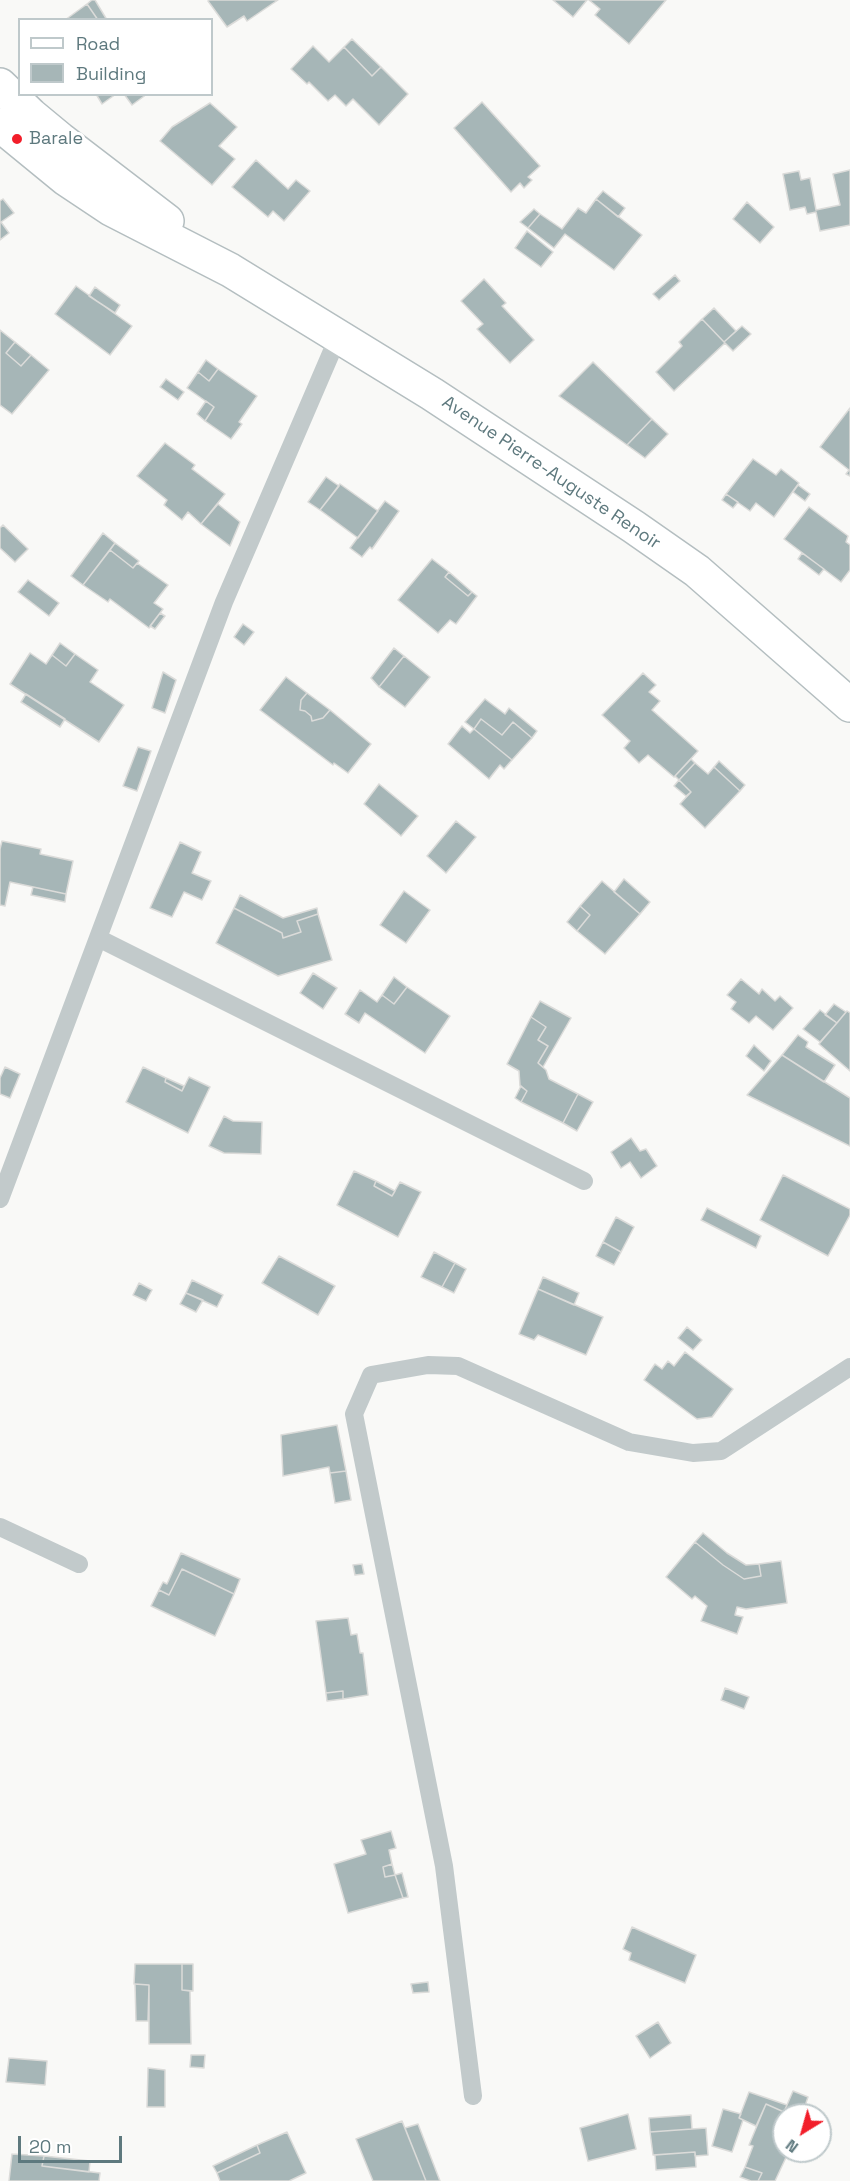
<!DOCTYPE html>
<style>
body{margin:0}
#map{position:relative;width:850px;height:2181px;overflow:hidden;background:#f9f9f7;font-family:"Space Grotesk",sans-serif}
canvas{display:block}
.legend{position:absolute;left:18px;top:18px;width:195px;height:78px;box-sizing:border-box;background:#fff;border:2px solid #bfc9cb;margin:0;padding:8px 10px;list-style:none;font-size:18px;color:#5e797e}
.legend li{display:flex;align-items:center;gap:12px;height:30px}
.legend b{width:30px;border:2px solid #bfc9cb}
.north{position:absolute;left:772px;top:2103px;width:60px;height:60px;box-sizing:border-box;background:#fff;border:2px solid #bfc9cb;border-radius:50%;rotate:217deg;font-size:16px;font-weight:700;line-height:24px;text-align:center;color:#5e797e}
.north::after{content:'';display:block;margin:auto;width:21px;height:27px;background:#f21e2a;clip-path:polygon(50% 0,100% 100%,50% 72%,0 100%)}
.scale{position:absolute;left:18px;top:2136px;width:104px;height:27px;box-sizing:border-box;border:3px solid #5e797e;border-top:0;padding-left:8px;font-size:18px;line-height:21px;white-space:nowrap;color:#5e797e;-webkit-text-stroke:4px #fff;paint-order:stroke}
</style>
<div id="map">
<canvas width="850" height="2181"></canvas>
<ul class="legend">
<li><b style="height:8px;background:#fff"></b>Road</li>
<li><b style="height:16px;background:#a6b6b7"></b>Building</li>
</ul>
<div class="north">N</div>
<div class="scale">20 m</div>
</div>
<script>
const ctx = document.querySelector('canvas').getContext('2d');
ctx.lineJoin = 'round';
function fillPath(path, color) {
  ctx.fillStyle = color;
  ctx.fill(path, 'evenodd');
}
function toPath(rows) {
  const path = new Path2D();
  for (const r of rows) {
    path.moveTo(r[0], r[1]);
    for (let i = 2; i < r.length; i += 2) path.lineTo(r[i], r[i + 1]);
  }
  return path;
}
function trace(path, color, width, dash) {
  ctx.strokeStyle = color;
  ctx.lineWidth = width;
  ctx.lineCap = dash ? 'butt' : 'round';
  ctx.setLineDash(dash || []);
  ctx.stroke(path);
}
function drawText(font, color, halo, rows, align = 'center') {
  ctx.font = font + ' "Space Grotesk",sans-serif';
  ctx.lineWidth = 6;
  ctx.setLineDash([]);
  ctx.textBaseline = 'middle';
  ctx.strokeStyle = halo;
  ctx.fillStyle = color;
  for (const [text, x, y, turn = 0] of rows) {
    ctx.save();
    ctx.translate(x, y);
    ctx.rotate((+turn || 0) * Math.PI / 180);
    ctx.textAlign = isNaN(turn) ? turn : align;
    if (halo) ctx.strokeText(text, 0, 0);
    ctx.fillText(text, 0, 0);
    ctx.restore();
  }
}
const building = toPath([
 [92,0,95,0,107,20,98,20,87,4,92,0],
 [209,0,278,0,247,21,244,16,227,27,208,1,209,0],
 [553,0,587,0,573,17,553,0],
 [589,0,666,0,629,44,595,15,600,9,589,0],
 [87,4,98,20,65,20,87,4],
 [352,39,381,67,372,76,344,47,352,39],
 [313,46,329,62,344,47,372,76,381,67,408,94,379,125,353,99,346,106,335,95,328,101,309,82,307,84,291,69,313,46],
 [96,94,116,94,102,104,96,94],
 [124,94,147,94,132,105,124,94],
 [482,102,540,166,528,177,532,180,524,188,520,183,511,192,454,128,482,102],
 [210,103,237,127,219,146,235,159,212,185,160,141,172,127,210,103],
 [256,160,288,189,296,180,310,191,284,221,273,211,268,217,232,187,256,160],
 [850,170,850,225,820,231,816,212,807,214,805,207,790,210,783,174,799,171,801,180,810,178,816,210,840,205,833,174,850,170],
 [603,191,625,208,618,217,596,199,603,191],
 [3,199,14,213,1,222,9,233,0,240,0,201,3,199],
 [596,199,642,235,614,270,565,234,554,248,528,228,540,214,562,229,578,208,586,213,596,199],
 [747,202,774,227,760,243,733,219,747,202],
 [534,209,540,214,528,228,520,222,534,209],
 [527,231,553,252,541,267,515,248,527,231],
 [675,275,680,281,659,300,653,294,675,275],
 [484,279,506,303,502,306,534,340,510,363,477,329,483,324,461,301,484,279],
 [76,286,132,326,110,355,55,314,76,286],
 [95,287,120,305,115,313,89,296,95,287],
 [714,308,736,331,724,342,702,319,714,308],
 [702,319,724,342,742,326,751,334,733,351,725,343,674,391,656,372,682,346,679,342,702,319],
 [0,330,15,342,6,353,21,366,31,355,49,370,12,414,0,405,0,330],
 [15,342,31,355,21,366,6,353,15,342],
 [206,360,218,369,209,381,198,372,206,360],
 [593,362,652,419,627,445,559,396,593,362],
 [218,369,257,396,239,422,242,424,231,439,205,421,214,407,187,388,198,372,209,381,218,369],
 [166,379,184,392,178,400,160,387,166,379],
 [206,401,214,407,205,421,197,414,206,401],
 [850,408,850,476,846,474,849,470,820,447,850,408],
 [652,419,668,434,645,458,627,445,652,419],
 [165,443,195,465,192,469,225,494,201,524,188,512,182,520,164,505,167,500,137,476,165,443],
 [753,459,776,475,781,469,799,483,774,517,756,503,750,511,726,494,753,459],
 [326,477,339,486,320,510,308,502,326,477],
 [340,484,378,511,358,538,320,510,340,484],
 [798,485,810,494,805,501,793,492,798,485],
 [726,494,738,502,733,508,722,500,726,494],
 [385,501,399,511,372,549,370,547,362,557,350,548,385,501],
 [218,504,240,522,230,546,201,524,218,504],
 [809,507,848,536,846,542,850,545,850,570,841,582,784,539,809,507],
 [3,525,28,549,15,562,0,548,0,528,3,525],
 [103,533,115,543,83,585,71,576,103,533],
 [115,543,139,561,133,568,110,550,115,543],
 [110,550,133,568,137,563,168,585,154,603,163,609,149,628,110,599,108,602,83,585,110,550],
 [802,553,824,569,819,575,798,559,802,553],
 [432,559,449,572,445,577,468,596,472,592,477,596,456,624,450,620,438,633,398,600,432,559],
 [449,572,472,592,468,596,445,577,449,572],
 [28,580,59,603,49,616,18,592,28,580],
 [160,613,165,616,155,629,150,626,160,613],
 [243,624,254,632,244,645,234,637,243,624],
 [60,643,75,654,66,666,52,655,60,643],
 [394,648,404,656,379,687,371,678,394,648],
 [30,653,46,664,52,655,66,666,75,654,98,670,90,682,124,705,99,742,10,684,30,653],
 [404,656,430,677,405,707,379,687,404,656],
 [163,672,176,680,165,713,152,708,163,672],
 [643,673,656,685,649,692,660,701,652,710,698,751,674,777,648,755,639,763,624,748,630,741,602,715,643,673],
 [286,677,307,693,301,700,300,710,305,711,311,716,312,721,323,718,330,710,371,744,348,773,334,763,333,765,260,710,286,677],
 [307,693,330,710,323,718,312,721,311,716,305,711,300,710,301,700,307,693],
 [26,694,65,719,60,727,21,702,26,694],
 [485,699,505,714,509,708,537,731,532,738,513,722,502,735,481,719,474,729,465,722,485,699],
 [481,719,502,735,513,722,532,738,512,760,474,729,481,719],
 [462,726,470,733,474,729,512,760,504,769,500,765,489,779,448,744,462,726],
 [138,747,151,751,137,791,123,786,138,747],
 [691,759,695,763,679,780,675,776,691,759],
 [719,761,745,785,740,791,714,767,719,761],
 [695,763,708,774,714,767,740,791,705,828,680,804,691,792,679,780,695,763],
 [679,780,691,792,686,796,674,786,679,780],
 [379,784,418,816,401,836,364,804,379,784],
 [456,821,476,837,446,873,427,856,456,821],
 [2,841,41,849,40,854,73,861,66,894,10,882,5,906,0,905,0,849,2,841],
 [180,842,201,852,192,873,211,881,202,900,184,892,172,917,150,908,180,842],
 [624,879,650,902,640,914,614,892,624,879],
 [602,881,640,914,605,954,577,931,590,915,580,906,602,881],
 [33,887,66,894,65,902,31,895,33,887],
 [404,891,430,910,406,943,380,925,404,891],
 [240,895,283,918,317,908,318,914,297,921,301,932,283,938,282,933,234,908,240,895],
 [580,906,590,915,577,931,567,922,580,906],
 [234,908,282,933,283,938,301,932,297,921,318,914,332,960,278,976,216,943,234,908],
 [313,973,337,988,323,1009,300,993,313,973],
 [394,977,407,987,394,1004,382,995,394,977],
 [741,979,759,994,762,989,775,1001,780,996,793,1008,773,1030,756,1016,749,1023,731,1009,736,1002,727,995,741,979],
 [407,987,450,1016,425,1053,365,1013,359,1023,345,1014,360,990,377,1002,382,995,394,1004,407,987],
 [540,1001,571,1018,543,1067,538,1063,548,1046,538,1040,546,1027,531,1017,540,1001],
 [834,1004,846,1012,837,1023,825,1015,834,1004],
 [820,1010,837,1023,820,1042,803,1029,820,1010],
 [847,1011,850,1013,850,1071,819,1044,847,1011],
 [531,1017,546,1027,538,1040,548,1046,538,1063,546,1070,549,1079,578,1094,563,1123,521,1102,527,1091,520,1086,519,1071,507,1064,531,1017],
 [798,1035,808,1042,806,1047,835,1065,824,1082,782,1055,798,1035],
 [754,1045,771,1061,764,1071,746,1056,754,1045],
 [782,1055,850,1098,850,1146,747,1095,782,1055],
 [5,1067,20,1074,10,1098,0,1094,0,1078,5,1067],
 [143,1067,166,1078,165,1082,182,1091,189,1077,210,1087,188,1133,126,1102,143,1067],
 [166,1078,184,1086,182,1091,165,1082,166,1078],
 [521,1086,527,1091,521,1102,515,1098,521,1086],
 [578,1094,593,1102,577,1131,563,1123,578,1094],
 [224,1116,233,1121,262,1122,261,1154,224,1153,209,1146,224,1116],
 [631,1138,640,1151,646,1149,657,1166,641,1178,630,1162,621,1168,611,1152,631,1138],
 [354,1171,376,1181,374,1186,392,1196,400,1182,421,1192,398,1237,337,1205,354,1171],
 [783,1175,850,1209,850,1215,828,1256,760,1220,783,1175],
 [376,1181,395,1191,392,1196,374,1186,376,1181],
 [707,1208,761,1236,756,1248,701,1220,707,1208],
 [616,1217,634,1227,621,1252,603,1242,616,1217],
 [603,1242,621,1252,614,1265,596,1256,603,1242],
 [434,1252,455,1263,442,1287,421,1277,434,1252],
 [279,1256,335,1286,318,1315,262,1283,279,1256],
 [455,1263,466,1269,454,1293,442,1287,455,1263],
 [543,1277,579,1293,574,1305,538,1289,543,1277],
 [192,1280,223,1295,217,1307,186,1293,192,1280],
 [139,1283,152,1290,146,1301,133,1295,139,1283],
 [538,1289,603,1317,586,1355,538,1335,534,1340,519,1334,538,1289],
 [186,1293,203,1300,196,1312,180,1304,186,1293],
 [687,1327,702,1340,693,1350,678,1338,687,1327],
 [685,1352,733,1389,712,1417,697,1419,644,1380,655,1364,662,1369,668,1361,674,1366,685,1352],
 [337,1425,346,1471,330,1473,329,1467,283,1476,281,1435,337,1425],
 [346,1471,351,1500,335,1503,330,1473,346,1471],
 [703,1533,727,1553,746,1565,759,1564,761,1576,744,1579,723,1565,695,1542,703,1533],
 [695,1542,723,1565,744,1579,761,1576,759,1564,781,1561,787,1603,746,1609,737,1607,735,1615,743,1617,737,1634,701,1621,707,1606,695,1596,692,1599,666,1577,695,1542],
 [181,1553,240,1579,234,1594,182,1569,169,1595,159,1590,163,1582,167,1584,181,1553],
 [362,1564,364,1574,355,1575,353,1565,362,1564],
 [182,1569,234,1594,215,1636,151,1606,159,1590,169,1595,182,1569],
 [348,1618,351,1635,357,1634,360,1653,363,1653,368,1695,343,1699,343,1691,326,1693,316,1621,348,1618],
 [725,1688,749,1697,744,1709,721,1700,725,1688],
 [343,1691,343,1699,327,1701,326,1693,343,1691],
 [391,1831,396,1848,389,1850,392,1864,383,1867,385,1877,395,1875,403,1898,348,1913,334,1864,366,1854,361,1840,391,1831],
 [392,1864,395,1875,385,1877,383,1867,392,1864],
 [402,1873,408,1897,403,1898,395,1875,402,1873],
 [632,1927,696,1955,685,1983,629,1960,631,1953,623,1949,632,1927],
 [135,1964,182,1964,182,1990,190,1991,191,2044,149,2044,149,1985,134,1984,135,1964],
 [182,1964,193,1964,193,1991,182,1990,182,1964],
 [428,1982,429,1992,413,1993,411,1984,428,1982],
 [135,1984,149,1985,148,2021,136,2021,135,1984],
 [658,2022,671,2043,650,2058,636,2036,658,2022],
 [191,2055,205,2055,204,2068,190,2067,191,2055],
 [9,2058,47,2061,45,2085,6,2082,9,2058],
 [148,2068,165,2070,165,2107,147,2107,148,2068],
 [793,2091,808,2097,802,2115,784,2115,784,2151,789,2151,775,2181,758,2181,762,2173,745,2167,753,2146,749,2145,766,2104,784,2112,793,2091],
 [749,2092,787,2105,784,2112,766,2104,756,2126,739,2118,749,2092],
 [723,2109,741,2114,739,2118,743,2120,732,2152,712,2146,723,2109],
 [628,2114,636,2149,588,2161,580,2128,628,2114],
 [691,2115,692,2129,650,2132,649,2118,691,2115],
 [402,2121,426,2181,373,2181,356,2139,402,2121],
 [418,2124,440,2181,426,2181,405,2128,418,2124],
 [706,2128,708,2155,695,2156,695,2152,653,2155,650,2132,706,2128],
 [287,2132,306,2173,289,2181,220,2181,217,2173,260,2153,257,2145,287,2132],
 [257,2145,260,2153,217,2173,213,2166,257,2145],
 [695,2152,696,2167,656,2170,655,2155,695,2152],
 [12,2154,44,2156,42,2166,100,2173,99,2181,9,2181,12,2154],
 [44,2156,90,2161,89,2172,42,2166,44,2156],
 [745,2167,762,2173,758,2181,751,2181,740,2177,745,2167]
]);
fillPath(building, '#a6b6b7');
trace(building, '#dbdbd9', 1.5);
const secondary = toPath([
 [0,85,31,115,60,139,167,221],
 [0,125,66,179,111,209,230,270,432,394,634,527,697,571,850,705]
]);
trace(secondary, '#b4bec0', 36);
trace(toPath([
 [98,938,584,1181],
 [0,1199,224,602,338,337],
 [0,1527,79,1564],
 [473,2096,444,1866,354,1414,371,1375,428,1365,458,1366,629,1442,693,1453,721,1451,850,1367]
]), '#c2cacb', 18);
trace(secondary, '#fff', 33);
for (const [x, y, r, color] of [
 [17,139,6,"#f21e2a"]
]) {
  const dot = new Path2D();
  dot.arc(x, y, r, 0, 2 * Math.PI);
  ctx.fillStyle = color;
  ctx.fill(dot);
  trace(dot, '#fff', 2);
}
drawText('18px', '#5e797e', '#fff', [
 ["Barale",29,139]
], 'left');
drawText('18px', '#5e797e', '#fff', [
 ["Avenue Pierre-Auguste Renoir",551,473,34]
]);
</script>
